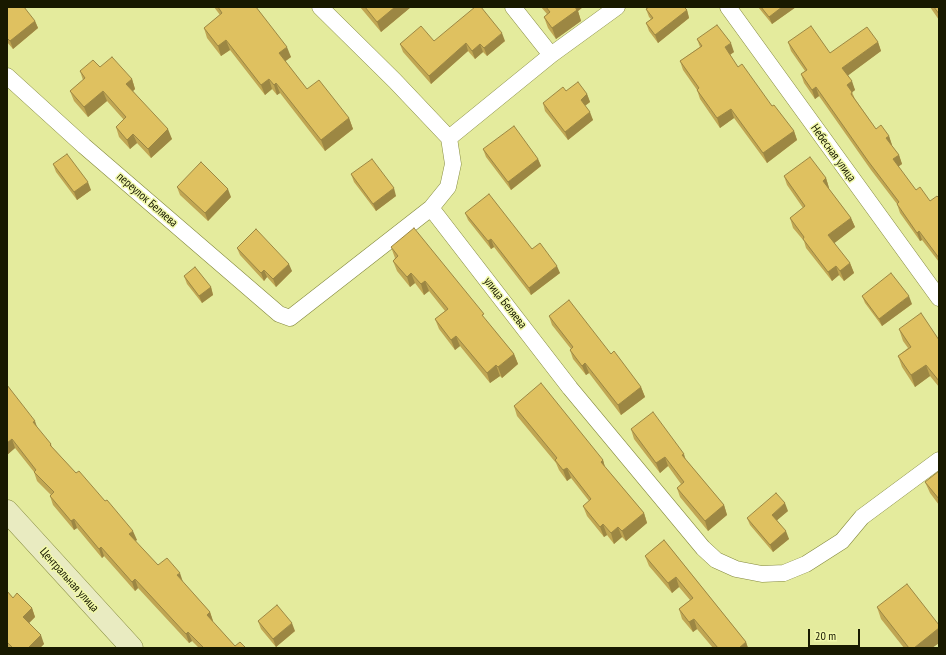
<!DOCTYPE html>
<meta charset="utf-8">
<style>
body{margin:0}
#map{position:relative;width:946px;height:655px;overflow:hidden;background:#e4eb9d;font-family:"PT Sans Narrow",sans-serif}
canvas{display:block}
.frame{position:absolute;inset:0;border:8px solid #181900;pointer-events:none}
.scale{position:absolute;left:808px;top:629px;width:52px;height:18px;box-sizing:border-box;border:2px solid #181900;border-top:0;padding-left:5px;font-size:12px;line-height:14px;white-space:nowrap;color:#181900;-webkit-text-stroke:3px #f1f8aa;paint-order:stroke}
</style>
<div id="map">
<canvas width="946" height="655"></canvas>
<div class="frame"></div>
<div class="scale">20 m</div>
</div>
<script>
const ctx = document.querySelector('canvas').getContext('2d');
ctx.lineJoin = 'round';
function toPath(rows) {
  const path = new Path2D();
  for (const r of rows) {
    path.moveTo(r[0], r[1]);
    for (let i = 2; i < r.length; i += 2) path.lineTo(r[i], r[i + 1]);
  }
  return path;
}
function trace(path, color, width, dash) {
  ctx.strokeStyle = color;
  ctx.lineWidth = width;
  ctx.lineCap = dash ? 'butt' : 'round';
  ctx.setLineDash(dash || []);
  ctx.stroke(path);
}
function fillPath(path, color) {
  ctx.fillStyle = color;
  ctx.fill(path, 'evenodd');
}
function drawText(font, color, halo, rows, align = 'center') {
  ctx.font = font + ' "PT Sans Narrow",sans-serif';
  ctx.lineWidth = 3;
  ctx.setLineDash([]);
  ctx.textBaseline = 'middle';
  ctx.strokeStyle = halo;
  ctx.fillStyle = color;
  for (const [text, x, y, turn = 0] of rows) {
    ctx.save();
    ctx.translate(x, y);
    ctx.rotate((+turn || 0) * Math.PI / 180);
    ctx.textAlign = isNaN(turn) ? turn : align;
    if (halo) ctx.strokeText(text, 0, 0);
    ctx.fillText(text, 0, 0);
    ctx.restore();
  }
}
const street = toPath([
 [320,7,395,81,449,138,453,164,448,187,431,208,570,388,703,548,716,560,736,569,762,574,784,573,806,564,842,541,862,517,939,460],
 [513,7,551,55],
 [728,7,939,298],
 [7,76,84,146,279,314,290,318,431,208],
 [449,138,551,55,617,7]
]);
const secondary = toPath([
 [7,511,132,648]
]);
trace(street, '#84893e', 17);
trace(secondary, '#84893e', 23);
trace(street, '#fff', 16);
trace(secondary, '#e9ebc1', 22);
fillPath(toPath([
 [7,7,35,21,38,28,13,49,7,42],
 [214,7,256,7,291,57,285,61,307,89,349,118,353,129,325,151,280,93,277,95,272,89,265,95,230,50,221,56,207,38,204,28,220,15],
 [360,7,411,7,381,32],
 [541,7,583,7,578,11,581,21,556,39,548,28,544,17,547,14],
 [648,7,684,7,687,10,689,18,658,43,649,31,646,23,651,19,649,17,646,9,648,8],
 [758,7,796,7,772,24],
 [930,7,939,7,939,20],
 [697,39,734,52,730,55,738,67,794,131,797,140,767,163,734,118,720,128,700,99,697,90,683,70,680,61,700,47],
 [434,41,505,41,487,56,483,52,475,59,468,51,431,84,403,52,400,44],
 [788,42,830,53,878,42,881,51,848,75,855,90,852,92,855,99,876,129,889,136,892,145,891,145,899,155,902,164,898,167,916,190,930,201,939,198,939,262,922,240,920,241,900,213,897,204,871,170,819,96,815,99,804,83,801,74,805,71,791,51],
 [100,67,132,79,135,89,133,91,172,139,151,158,137,143,130,149,119,137,116,127,124,120,107,101,88,117,74,101,70,91,83,80,80,71],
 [566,91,587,94,590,102,585,106,593,120,568,140,545,111,543,103],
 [483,149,538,159,541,166,511,190,486,157],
 [53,164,91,190,77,200,56,172],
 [351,174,396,196,376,211,354,182],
 [784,176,826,178,829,188,829,189,851,218,855,227,834,243,850,263,854,273,844,281,839,275,832,281,806,248,804,241,793,228,790,218,803,208,787,185],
 [177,187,231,197,208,221,180,195],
 [465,213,532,249,560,273,531,295,494,247,491,249,468,220],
 [391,247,485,319,514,354,518,364,502,378,500,376,490,383,460,346,455,350,439,329,435,319,445,311,429,291,424,295,415,283,410,287,397,271,393,261,395,258],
 [237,248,292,271,276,287,267,277,264,281,240,255],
 [184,276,211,287,213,295,202,303,187,284],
 [862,296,912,304,882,326,865,303],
 [549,316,611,354,641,387,645,397,621,415,589,373,586,375,573,359,570,350,571,349,552,325],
 [899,329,939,340,939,387,930,376,915,387,902,367,898,356,908,348,903,341],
 [7,385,38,430,51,444,52,447,137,540,135,541,158,565,183,582,210,612,213,621,213,622,235,646,246,648,199,648,192,641,189,643,138,588,135,591,104,556,102,558,77,528,74,530,53,505,50,496,51,495,37,481,34,472,15,448,7,455],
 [514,406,603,460,605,467,644,513,647,523,626,541,622,537,614,544,607,535,604,537,587,516,583,506,589,501,571,478,567,481,559,470,556,463,517,416],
 [631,429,686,460,724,505,727,515,708,531,680,497,677,488,681,484,668,466,660,473,634,439],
 [939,471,939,505,930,493,925,482],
 [788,511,777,520,789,539,773,552,750,525,747,518],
 [664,540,746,642,748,648,713,648,697,629,693,632,682,619,679,609,690,600,679,587,672,593,649,566,645,556],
 [7,591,13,598,32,608,35,617,29,623,44,644,40,648,8,648,7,647],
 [877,607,939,625,939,643,932,648,904,648,881,619],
 [258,621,295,631,276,647,261,629]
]), '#c0a653');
fillPath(toPath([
 [395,7,411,7,381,32,377,22],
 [573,7,583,7,578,11,581,21,556,39,552,28],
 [782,7,796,7,772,24,769,17],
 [687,10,689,18,658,43,655,35],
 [35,21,38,28,13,49,10,41],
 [502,33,505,41,487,56,484,48],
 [226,40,230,50,221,56,218,46],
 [878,42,881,51,846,77,842,68],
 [466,43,468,51,431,84,429,76],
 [731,43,734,52,728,56,725,47],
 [480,44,483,52,475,59,472,51],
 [287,47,291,57,283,63,279,53],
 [132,79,135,89,130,94,126,84],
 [269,79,272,89,265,95,261,85],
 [852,81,855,90,850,94,847,85],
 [276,83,280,93,277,95,274,85],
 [816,87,819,96,815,99,812,90],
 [103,91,107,101,88,117,84,107],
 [587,94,590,102,583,107,581,100],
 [731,109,734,118,720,128,717,118],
 [590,112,593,120,568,140,565,132],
 [349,118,353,129,325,151,321,140],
 [168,129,172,139,151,158,148,149],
 [794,131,797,140,767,163,763,153],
 [133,134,137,143,130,149,127,140],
 [889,136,892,145,889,147,886,138],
 [899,155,902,164,896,168,893,159],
 [538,159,541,166,511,190,508,182],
 [826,178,829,188,826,190,823,181],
 [88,182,91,190,77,200,74,192],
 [394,188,396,196,376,211,373,204],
 [228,189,231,197,208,221,205,213],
 [851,218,855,227,832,245,828,235],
 [919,231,922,240,920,241,917,233],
 [491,239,494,247,491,249,488,241],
 [850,263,854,273,844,281,840,271],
 [289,264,292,271,276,287,273,279],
 [557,266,560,273,531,295,529,288],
 [836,266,839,275,832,281,828,272],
 [264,270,267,277,264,281,261,273],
 [411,273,415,283,410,287,407,277],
 [425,281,429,291,424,295,421,284],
 [211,287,213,295,202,303,199,296],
 [909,296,912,304,882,326,879,319],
 [456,336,460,346,455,350,451,340],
 [514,354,518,364,502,378,498,367],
 [585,363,589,373,586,375,582,366],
 [496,365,500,376,490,383,487,373],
 [926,365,930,376,915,387,911,375],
 [641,387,645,397,621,415,618,405],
 [35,421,38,430,33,422],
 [12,439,15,448,7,455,7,443],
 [684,454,687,464,682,455],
 [665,457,668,466,660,473,656,463],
 [603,460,606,471,601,462],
 [567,468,571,478,567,481,563,470],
 [785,503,788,511,775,522,772,515],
 [724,505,727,515,708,531,705,521],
 [644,513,647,523,626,541,622,531],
 [74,519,77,528,74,530,71,521],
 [603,524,607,535,604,537,600,527],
 [618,527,622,537,614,544,611,533],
 [133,531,137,540,132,543,129,534],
 [786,531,789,539,773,552,770,545],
 [101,547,104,556,102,558,99,549],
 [180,573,183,582,177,575],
 [676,577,679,587,672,593,668,583],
 [135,579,138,588,135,591,132,582],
 [32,608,35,617,26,626,23,617],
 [210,612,213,621,210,624,207,615],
 [694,619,697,629,693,632,689,622],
 [292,623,295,631,276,647,273,639],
 [939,628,939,643,932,648,914,648],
 [188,632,192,641,189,643,186,634],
 [41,635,44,644,40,648,28,648],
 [746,642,748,648,739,648]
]), '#9c8743');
const building = toPath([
 [7,7,24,7,35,21,10,41,7,38,7,7],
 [218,7,256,7,287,47,279,53,307,89,319,80,349,118,321,140,276,83,274,85,269,79,261,85,226,40,218,46,204,28,222,13,218,7],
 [365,7,395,7,377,22,365,7],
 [475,7,481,7,502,33,484,48,480,44,472,51,466,43,429,76,400,44,421,26,434,41,475,7],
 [546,7,575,7,577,10,552,28,544,17,550,12,546,7],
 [649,7,684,7,687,10,655,35,646,23,653,18,646,9,649,7],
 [761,7,782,7,769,17,761,7],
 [934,7,939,7,939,14,934,7],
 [717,25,731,43,725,47,738,67,742,64,772,106,774,105,794,131,763,153,731,109,717,118,697,90,699,88,680,61,702,46,697,39,717,25],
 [811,26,830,53,867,27,878,42,842,68,852,81,847,85,852,92,851,94,876,129,881,125,889,136,886,138,899,155,893,159,916,190,920,187,930,201,937,196,939,198,939,258,919,231,917,233,897,204,899,202,868,161,816,87,812,90,801,74,807,70,788,42,811,26],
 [112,57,132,79,126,84,168,129,148,149,133,134,127,140,116,127,126,117,103,91,84,107,70,91,85,78,80,71,93,60,100,67,112,57],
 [578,82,587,94,581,100,590,112,565,132,543,103,563,87,566,91,578,82],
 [514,126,538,159,508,182,483,149,514,126],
 [67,154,88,182,74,192,53,164,67,154],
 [810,157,826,178,823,181,851,218,828,235,850,263,840,271,836,266,828,272,803,239,804,237,790,218,805,206,784,176,810,157],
 [372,159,394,188,373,204,351,174,372,159],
 [201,162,228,189,205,213,177,187,201,162],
 [489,194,532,249,540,243,557,266,529,288,491,239,488,241,465,213,489,194],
 [414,228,484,314,482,315,514,354,498,367,496,365,487,373,456,336,451,340,435,319,448,309,425,281,421,284,411,273,407,277,393,261,398,256,391,247,414,228],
 [256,229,289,264,273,279,264,270,261,273,237,248,256,229],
 [195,267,211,287,199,296,184,276,195,267],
 [891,273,909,296,879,319,862,296,891,273],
 [569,300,611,354,614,351,641,387,618,405,585,363,582,366,570,350,573,347,549,316,569,300],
 [921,313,939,340,939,381,926,365,911,375,898,356,911,347,899,329,921,313],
 [541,383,603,460,601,462,644,513,622,531,618,527,611,533,603,524,600,527,583,506,591,499,567,468,563,470,555,460,557,458,514,406,541,383],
 [7,385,35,421,33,422,51,444,50,445,76,473,79,471,105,501,107,500,133,531,129,534,158,565,167,558,180,573,177,575,210,612,207,615,235,646,240,642,246,648,204,648,188,632,186,634,135,579,132,582,101,547,99,549,74,519,71,521,50,496,54,492,34,472,36,470,12,439,7,443,7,385],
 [653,412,684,454,682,455,724,505,705,521,677,488,684,482,665,457,656,463,631,429,653,412],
 [939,471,939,499,925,482,939,471],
 [776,493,785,503,772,515,786,531,770,545,747,518,776,493],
 [664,540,746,642,739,648,718,648,694,619,689,622,679,609,693,598,676,577,668,583,645,556,664,540],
 [907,584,939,625,939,628,914,648,909,648,877,607,907,584],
 [7,591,13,598,17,593,32,608,23,617,41,635,28,648,13,648,7,642,7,591],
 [277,605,292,623,273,639,258,621,277,605]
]);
fillPath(building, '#dfc160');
trace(building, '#9c8743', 1);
drawText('12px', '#181900', '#f1f8aa', [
 ["Небесная улица",833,153,54],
 ["переулок Беляева",147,200,41],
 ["улица Беляева",505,303,52],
 ["Центральная улица",69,580,48]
]);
</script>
